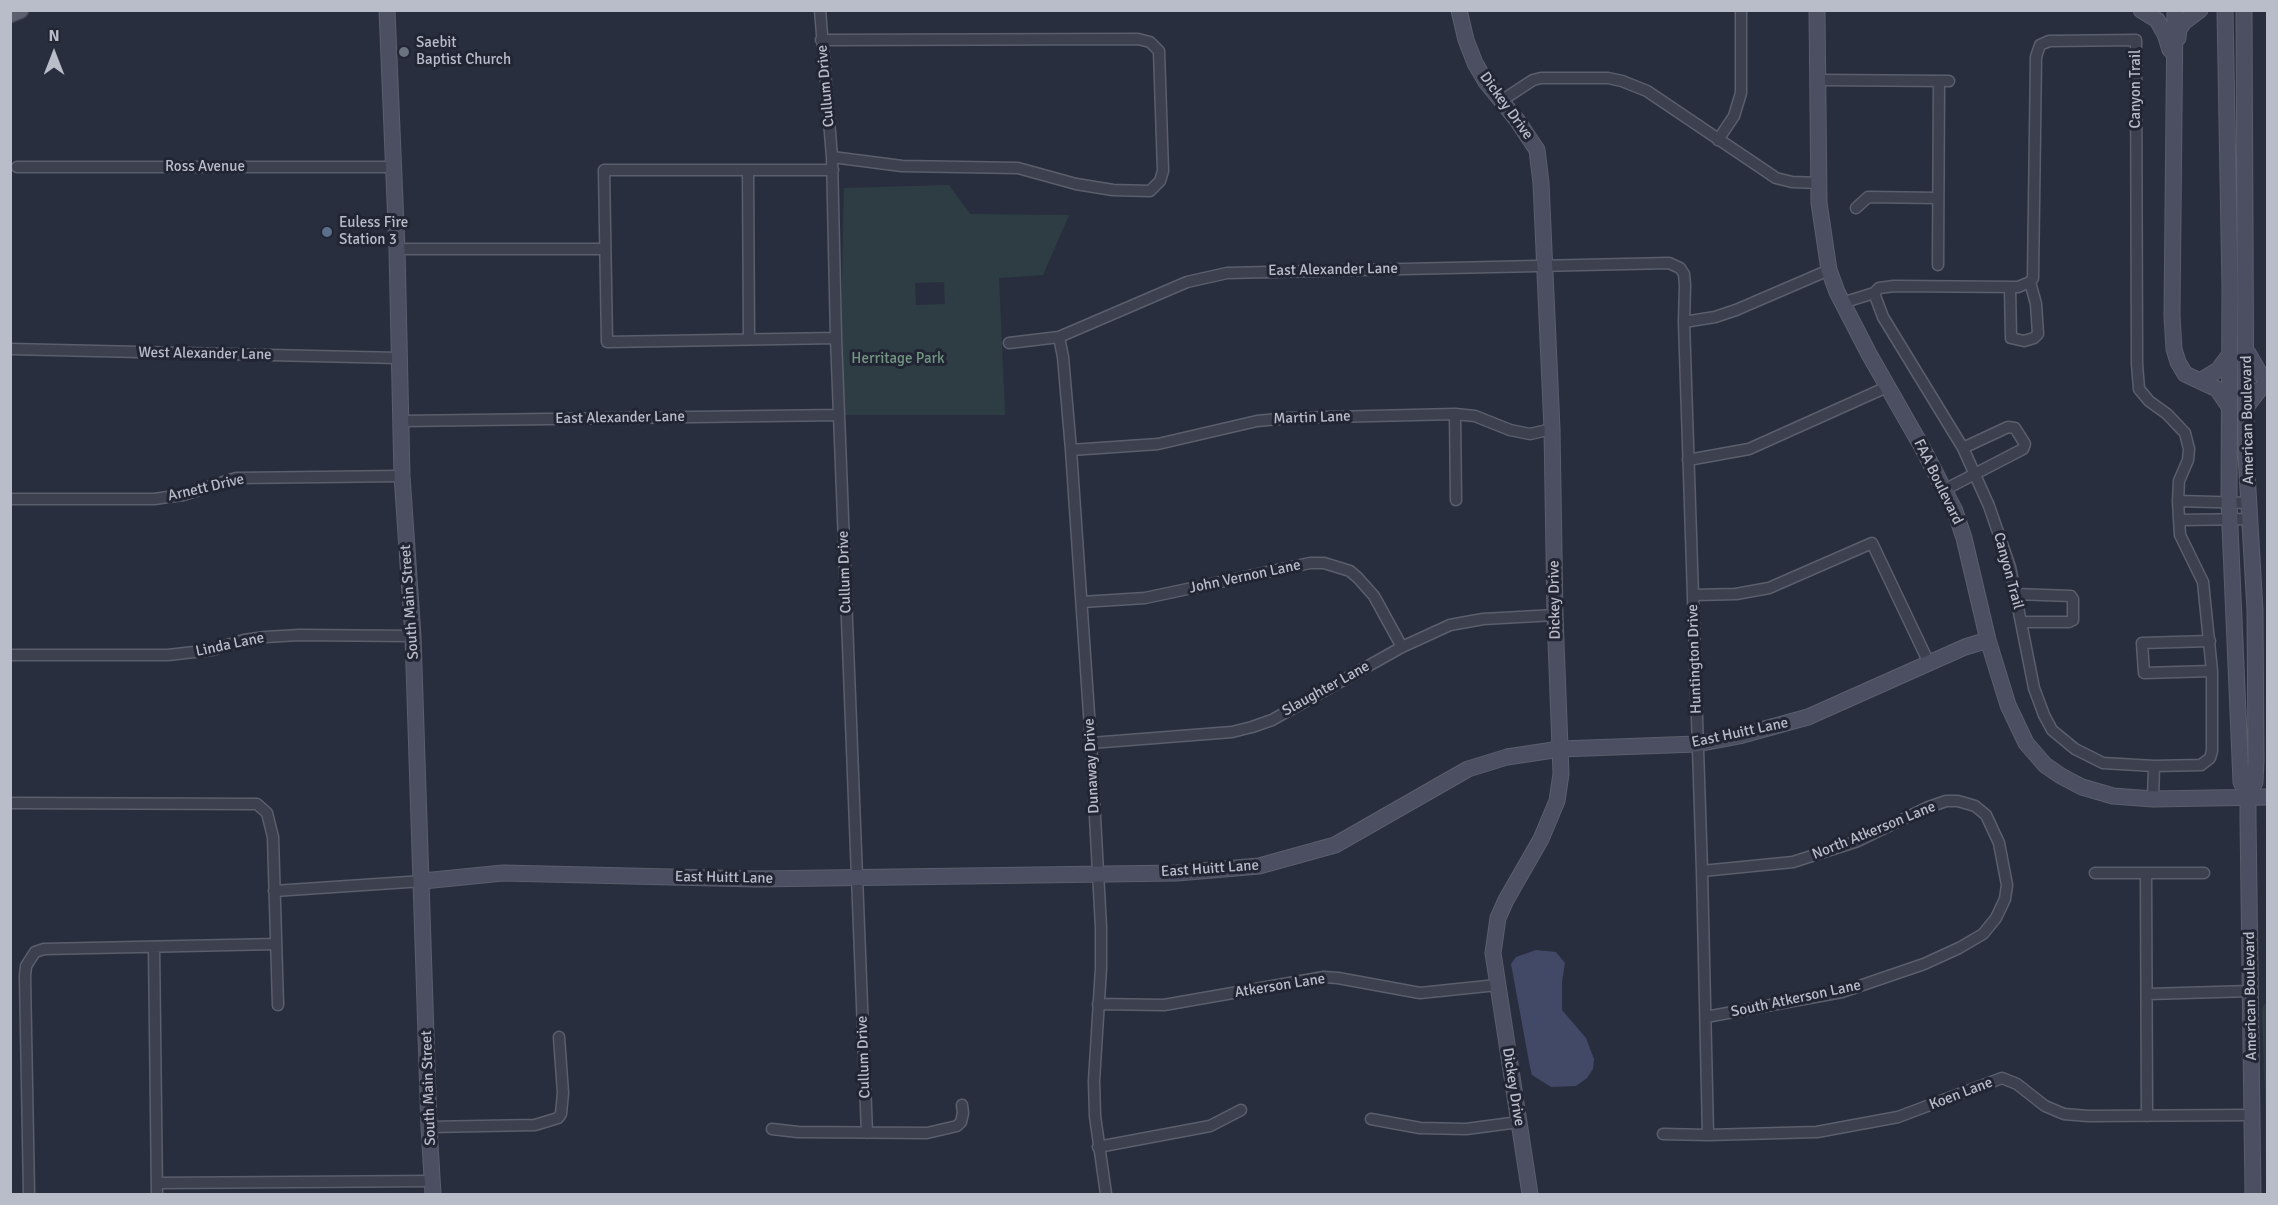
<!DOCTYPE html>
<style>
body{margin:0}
#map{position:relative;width:2278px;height:1205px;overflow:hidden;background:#292e3e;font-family:Signika,sans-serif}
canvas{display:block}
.frame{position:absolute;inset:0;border:12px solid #b9bcc9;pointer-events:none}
.north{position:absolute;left:24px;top:24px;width:60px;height:60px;-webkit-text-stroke:4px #222534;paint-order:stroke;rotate:0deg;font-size:16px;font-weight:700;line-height:24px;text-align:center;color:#b9bcc9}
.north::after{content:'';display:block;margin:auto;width:21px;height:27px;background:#b9bcc9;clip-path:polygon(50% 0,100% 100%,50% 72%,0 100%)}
</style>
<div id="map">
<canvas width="2278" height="1205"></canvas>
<div class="frame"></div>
<div class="north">N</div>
</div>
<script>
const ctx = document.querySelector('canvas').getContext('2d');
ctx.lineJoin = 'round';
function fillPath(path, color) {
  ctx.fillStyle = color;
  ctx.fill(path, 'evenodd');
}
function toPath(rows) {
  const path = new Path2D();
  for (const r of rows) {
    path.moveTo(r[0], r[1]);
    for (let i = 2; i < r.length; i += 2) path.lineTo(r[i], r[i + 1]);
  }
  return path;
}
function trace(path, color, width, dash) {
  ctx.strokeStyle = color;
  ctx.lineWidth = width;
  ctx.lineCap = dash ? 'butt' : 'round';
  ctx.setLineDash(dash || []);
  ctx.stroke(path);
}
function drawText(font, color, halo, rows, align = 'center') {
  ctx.font = font + ' Signika,sans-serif';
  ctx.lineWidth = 6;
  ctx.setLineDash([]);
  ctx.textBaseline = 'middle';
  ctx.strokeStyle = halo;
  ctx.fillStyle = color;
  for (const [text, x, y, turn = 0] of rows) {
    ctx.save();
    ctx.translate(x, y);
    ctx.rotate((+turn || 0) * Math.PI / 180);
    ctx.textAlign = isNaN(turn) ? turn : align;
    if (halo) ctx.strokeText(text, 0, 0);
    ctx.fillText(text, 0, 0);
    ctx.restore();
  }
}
fillPath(toPath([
 [949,185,970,214,1069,215,1043,275,999,278,1005,415,839,415,844,188],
 [944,282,945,304,916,305,915,283],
 [2267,1002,2268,1194,2266,1194,2265,1094,2262,1012,2263,1006]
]), '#2e3d43');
fillPath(toPath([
 [1536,950,1556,952,1565,963,1562,982,1562,1010,1586,1038,1594,1059,1593,1069,1587,1078,1576,1086,1551,1087,1532,1075,1530,1067,1511,964,1516,957]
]), '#414966');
const street = toPath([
 [820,10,832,157,836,338,867,1133],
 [821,40,1138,39,1150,42,1159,51,1163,171,1160,181,1150,191,1113,190,1076,184,1018,168,902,166,832,157],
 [1818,80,1949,81],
 [1501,101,1533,80,1541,78,1608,78,1622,81,1647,91,1776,178,1792,182,1819,183],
 [1718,140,1734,116,1741,93,1741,10],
 [17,167,393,167],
 [748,170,749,339],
 [833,170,604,170,607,342,836,338],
 [1856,208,1868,197,1938,198],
 [397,249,605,249],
 [1938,265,1939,81],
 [2010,287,2011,338,2024,341,2034,338,2038,334,2036,304,2030,282],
 [1842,303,1874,293,1879,288,1894,286,2018,287,2030,282,2033,278,2036,57,2040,45,2049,41,2136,40,2137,364,2139,389,2149,401,2167,414,2185,433,2189,449,2188,460,2179,481,2178,501,2180,535,2203,582,2212,671,2212,751,2210,758,2201,765,2154,766,2103,763,2075,749,2052,730,2044,715,2034,688,2010,567,1989,506,1963,448,1883,317,1874,293],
 [1684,322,1715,317,1736,310,1829,270],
 [1059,337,1063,357,1071,450,1091,743,1101,927,1101,968,1094,1081,1095,1116,1106,1194],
 [1009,343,1059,337,1187,282,1227,273,1669,263,1680,268,1684,274,1685,285,1684,322,1702,871,1708,1135],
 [10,349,399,358],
 [1455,414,1456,500],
 [402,421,839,415],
 [1071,450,1158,444,1257,421,1289,418,1455,414,1475,416,1510,430,1530,434,1552,429],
 [1688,460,1749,449,1887,387],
 [1944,490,2023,449,2025,444,2015,428,2008,427,1963,448],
 [10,499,154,499,183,495,236,478,402,476],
 [2178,501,2250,503],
 [2179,520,2251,519],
 [2015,594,2071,596,2073,599,2073,620,2069,622,2021,622],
 [1693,595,1736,594,1769,588,1872,543,1929,663],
 [1082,602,1145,598,1310,563,1324,563,1350,571,1358,578,1374,596,1402,647],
 [2210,641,2142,643,2144,673,2212,671],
 [10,655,168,655,212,650,244,640,265,637,299,635,413,636],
 [1091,743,1232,732,1252,727,1272,720,1402,647,1450,625,1483,619,1555,615],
 [2153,799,2154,766],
 [10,803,257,804,267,813,273,837,278,1005],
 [1702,871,1793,862,1858,841,1926,808,1946,801,1958,801,1975,806,1986,815,1999,843,2007,885,2005,899,1996,918,1983,934,1959,948,1924,964,1842,992,1706,1017],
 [2095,873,2204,873],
 [2146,874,2147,1116],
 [274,891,423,881],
 [154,947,157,1194],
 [2148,994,2251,991],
 [1098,1004,1164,1005,1324,977,1338,978,1420,993,1497,985],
 [1371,1119,1420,1128,1466,1129,1519,1122],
 [429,1127,535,1125,558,1118,561,1114,563,1093,559,1037],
 [772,1129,798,1132,927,1133,957,1126,961,1122,963,1113,962,1105],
 [1663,1134,1708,1135,1817,1132,1898,1117,2002,1078,2017,1084,2045,1106,2064,1114,2088,1116,2252,1115],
 [1098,1147,1210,1126,1241,1110],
 [157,1183,433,1181],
 [29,1194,25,976,26,966,35,952,44,949,276,944]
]);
const secondary = toPath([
 [387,10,397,249,402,476,413,636,429,1127,433,1194],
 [1459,10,1466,40,1475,63,1486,82,1517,120,1537,150,1541,183,1552,429,1555,615,1561,774,1557,801,1541,839,1506,900,1498,918,1493,953,1530,1194],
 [1817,10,1819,203,1829,270,1837,292,1869,354,1922,447,1955,511,1964,538,1988,640,2008,705,2026,743,2045,765,2061,776,2082,787,2113,796,2153,799,2268,797],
 [2141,10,2157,20,2165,34,2170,50],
 [2175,10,2172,316,2174,349,2178,362,2185,374,2217,389,2228,405],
 [2225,10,2230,288,2229,503,2241,782,2248,797],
 [2244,10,2246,455,2255,610,2256,761,2255,782,2248,797,2248,818,2253,1194],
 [2178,38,2179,29,2184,22,2200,10],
 [2248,353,2260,374,2268,378],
 [2200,381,2218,370,2230,354],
 [2246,407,2260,389,2268,385],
 [423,881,503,873,756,879,1177,873,1259,866,1335,845,1468,769,1507,757,1560,749,1697,744,1739,736,1808,717,1965,647,1988,640]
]);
const primary = toPath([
 [10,14,20,10]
]);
trace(street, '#5b5e6c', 13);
trace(secondary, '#5b5e6c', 17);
trace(primary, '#464958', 19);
trace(street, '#3d404f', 10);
trace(secondary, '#4b4f61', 15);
trace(primary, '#5b5f6e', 16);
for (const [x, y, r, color] of [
 [404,52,6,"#6b7280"],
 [327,232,6,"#5c6f8a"]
]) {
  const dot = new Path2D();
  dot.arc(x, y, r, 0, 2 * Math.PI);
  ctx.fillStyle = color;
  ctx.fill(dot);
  trace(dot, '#222534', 2);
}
drawText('15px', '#b9bcc9', '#222534', [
 ["Saebit",416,43],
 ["Baptist Church",416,60],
 ["Euless Fire",339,223],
 ["Station 3",339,240]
], 'left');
drawText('15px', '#b9bcc9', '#222534', [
 ["Cullum Drive",826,86,-95],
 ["Canyon Trail",2136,89,-90],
 ["Dickey Drive",1506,106,54],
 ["Ross Avenue",205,167],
 ["East Alexander Lane",1333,270,-1],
 ["West Alexander Lane",205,354,1],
 ["East Alexander Lane",620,418,-1],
 ["Martin Lane",1312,418,-2],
 ["American Boulevard",2248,420,-91],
 ["FAA Boulevard",1938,482,64],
 ["Arnett Drive",206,488,-13],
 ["Canyon Trail",2008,571,75],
 ["Cullum Drive",845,572,-92],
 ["John Vernon Lane",1245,577,-12],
 ["Dickey Drive",1555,600,-91],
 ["South Main Street",410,602,-94],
 ["Linda Lane",230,645,-12],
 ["Huntington Drive",1695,659,-92],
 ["Slaughter Lane",1326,689,-29],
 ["East Huitt Lane",1740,733,-12],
 ["Dunaway Drive",1092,766,-93],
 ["North Atkerson Lane",1874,831,-22],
 ["East Huitt Lane",1210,869,-4],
 ["East Huitt Lane",724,878,1],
 ["Atkerson Lane",1280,986,-9],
 ["American Boulevard",2251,996,-91],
 ["South Atkerson Lane",1796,999,-12],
 ["Cullum Drive",864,1057,-92],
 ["Dickey Drive",1513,1087,81],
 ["South Main Street",429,1088,-92],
 ["Koen Lane",1961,1094,-21]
]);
drawText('15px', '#739783', '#222534', [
 ["Herritage Park",898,359]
]);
</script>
